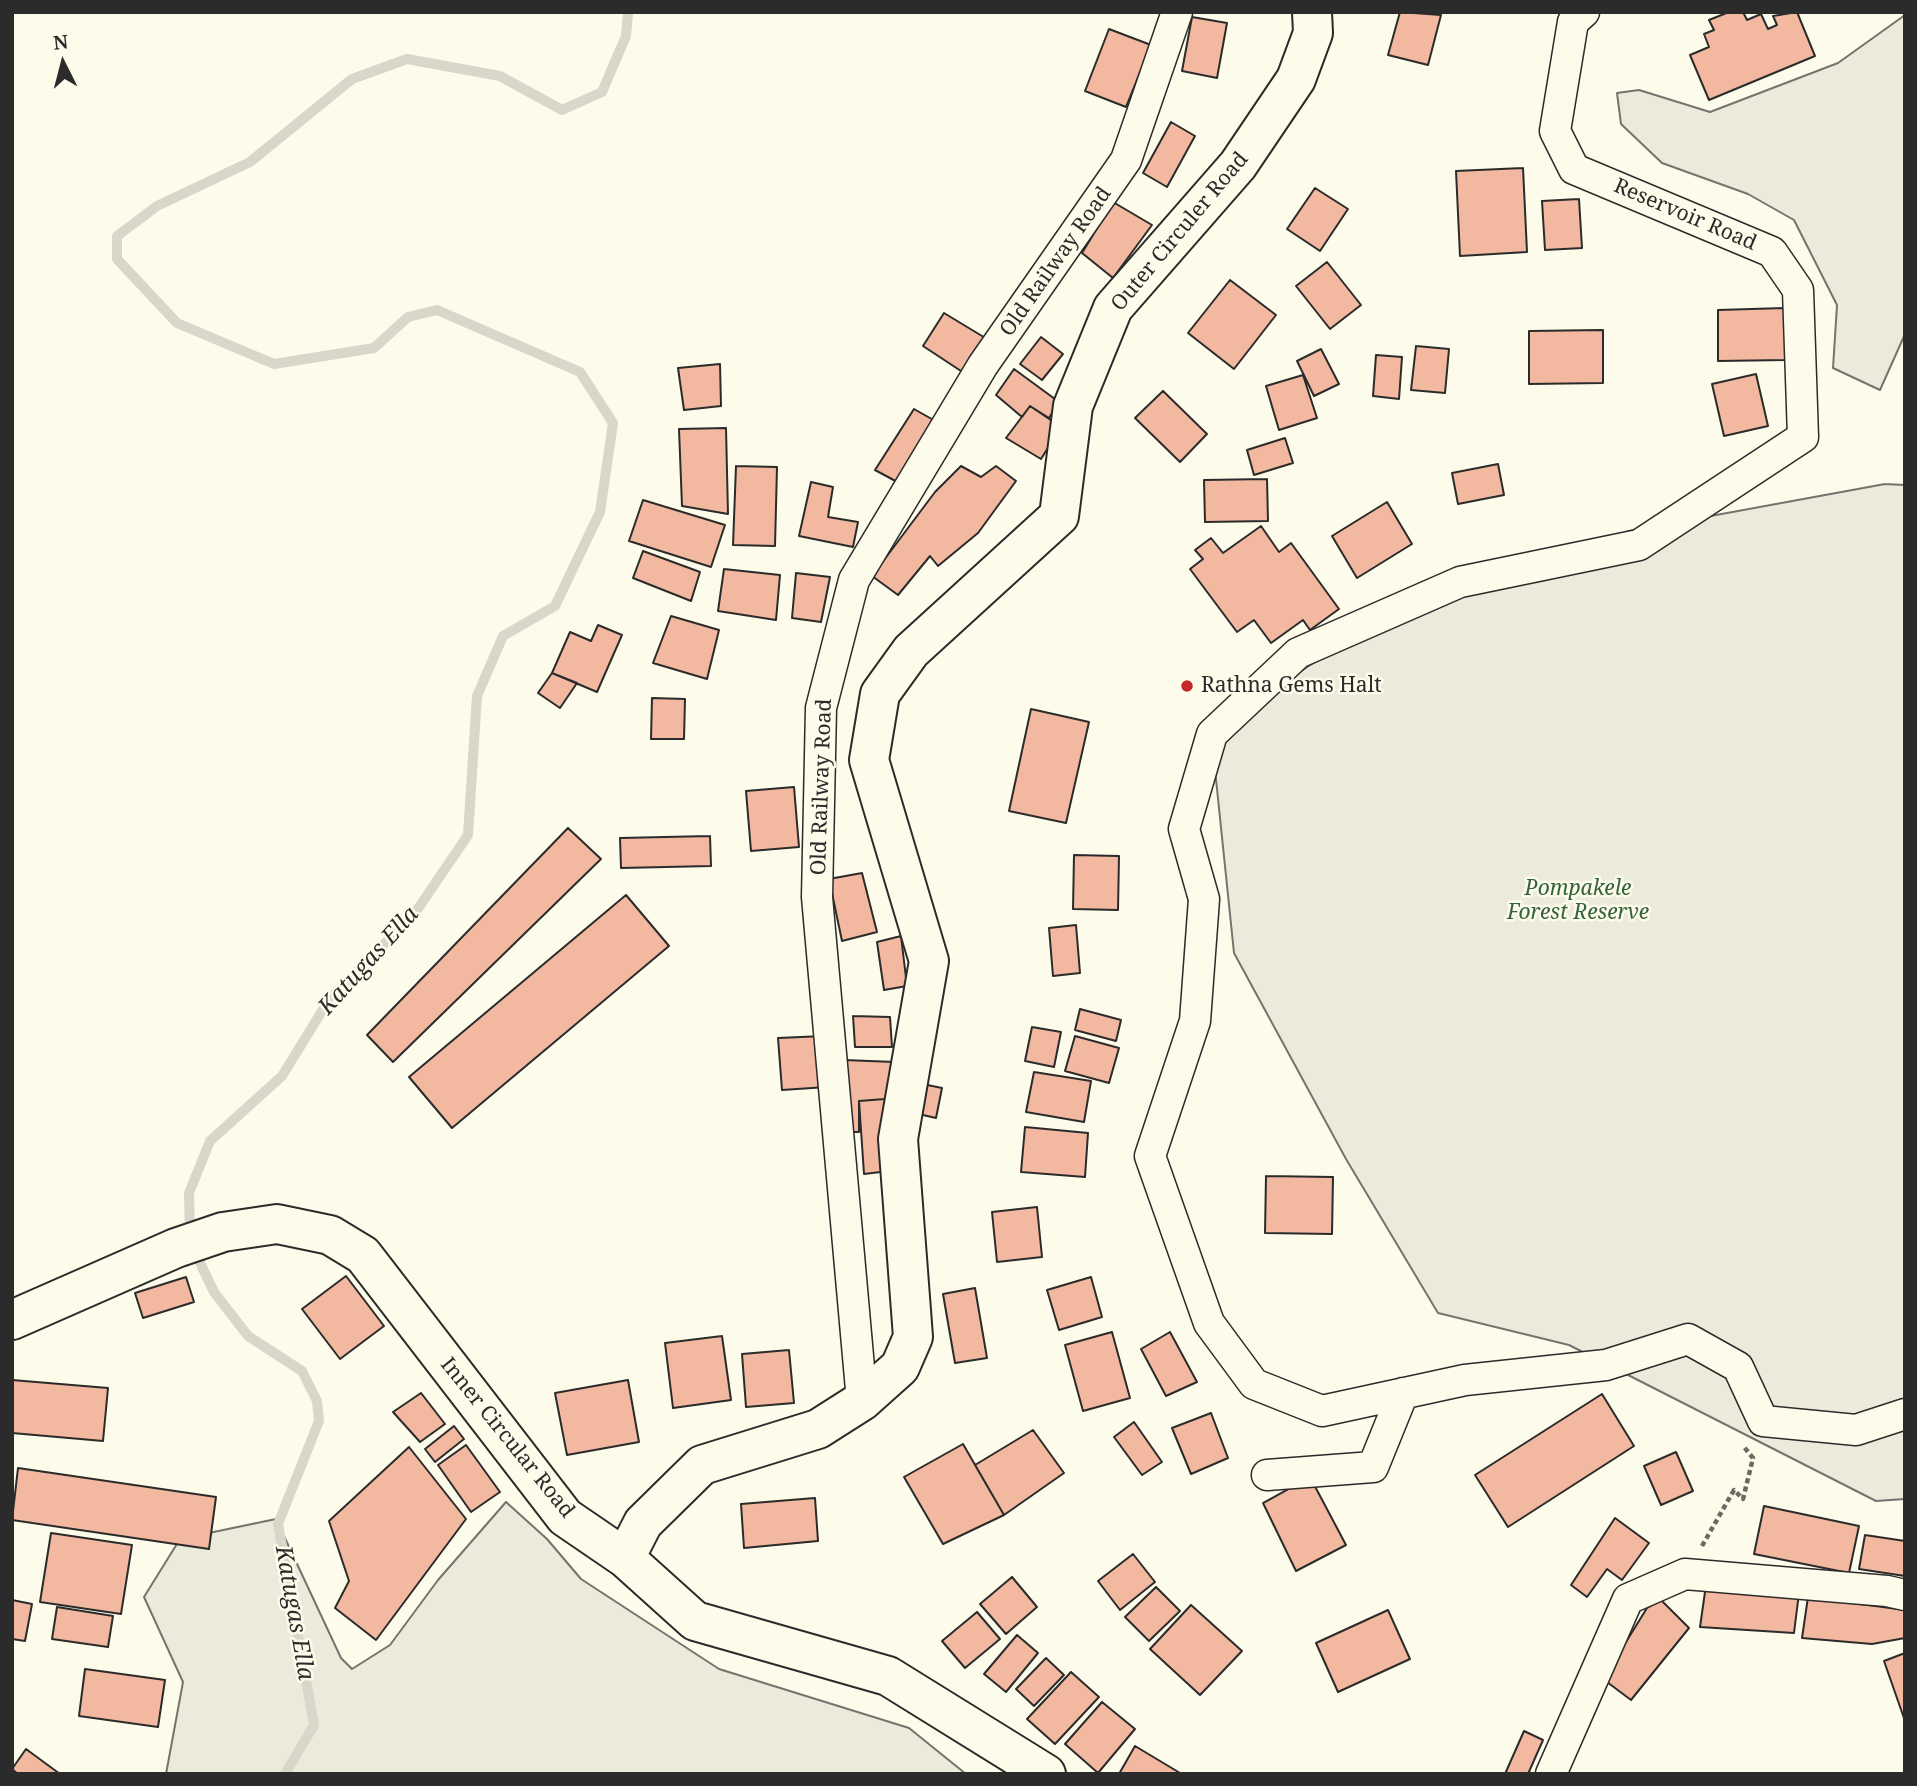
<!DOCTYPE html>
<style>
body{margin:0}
#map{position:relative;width:1917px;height:1786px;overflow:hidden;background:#fdfbea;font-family:"Noto Serif",serif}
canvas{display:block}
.frame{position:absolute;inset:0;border:14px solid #2b2b2b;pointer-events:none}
.north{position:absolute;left:28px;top:28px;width:70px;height:70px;-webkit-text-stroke:5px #fdfbea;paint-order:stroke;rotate:354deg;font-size:19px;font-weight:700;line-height:28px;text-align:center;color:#2b2b2b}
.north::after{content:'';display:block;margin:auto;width:24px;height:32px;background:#2b2b2b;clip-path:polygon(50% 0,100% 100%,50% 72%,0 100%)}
</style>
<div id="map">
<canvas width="1917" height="1786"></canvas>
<div class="frame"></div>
<div class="north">N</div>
</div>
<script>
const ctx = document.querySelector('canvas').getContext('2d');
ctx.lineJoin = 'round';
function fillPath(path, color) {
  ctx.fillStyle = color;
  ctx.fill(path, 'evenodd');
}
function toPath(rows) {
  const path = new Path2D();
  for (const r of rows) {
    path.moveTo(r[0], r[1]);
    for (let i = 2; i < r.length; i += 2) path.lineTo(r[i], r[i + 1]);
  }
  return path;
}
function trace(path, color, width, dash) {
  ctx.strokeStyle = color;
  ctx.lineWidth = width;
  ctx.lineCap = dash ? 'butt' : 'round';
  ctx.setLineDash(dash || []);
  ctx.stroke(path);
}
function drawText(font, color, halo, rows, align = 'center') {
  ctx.font = font + ' "Noto Serif",serif';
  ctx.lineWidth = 5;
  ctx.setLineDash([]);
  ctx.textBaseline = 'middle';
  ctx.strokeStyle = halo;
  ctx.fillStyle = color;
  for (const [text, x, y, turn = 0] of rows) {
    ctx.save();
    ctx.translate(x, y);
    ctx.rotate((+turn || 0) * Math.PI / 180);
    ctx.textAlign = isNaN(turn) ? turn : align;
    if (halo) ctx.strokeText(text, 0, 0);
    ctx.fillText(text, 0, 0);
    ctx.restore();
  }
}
const green = toPath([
 [1905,15,1905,334,1880,390,1833,368,1837,305,1794,220,1748,194,1662,163,1621,124,1617,93,1639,90,1710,112,1838,63,1905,15],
 [1885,484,1905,485,1905,1499,1876,1501,1569,1345,1438,1313,1346,1159,1234,953,1211,731,1354,636,1629,531,1885,484],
 [506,1502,547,1539,581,1579,719,1669,909,1728,966,1774,166,1774,183,1682,144,1597,180,1539,276,1519,341,1658,352,1669,390,1645,438,1580,506,1502]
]);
fillPath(green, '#ecebdb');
trace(green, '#74746e', 2);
trace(toPath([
 [190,1236,189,1193,210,1141,282,1076,330,998,415,913,468,835,477,696,503,636,555,606,600,512,613,423,580,372,437,310,408,317,374,348,274,364,177,323,117,259,117,236,157,206,250,162,352,79,407,59,500,76,562,110,602,92,626,36,628,12],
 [194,1250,214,1292,248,1336,302,1371,317,1401,319,1421,278,1524,314,1725,285,1774]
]), '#d8d7c9', 10);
const building = toPath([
 [1400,12,1441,15,1428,65,1388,55,1400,12],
 [1729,12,1743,12,1747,20,1761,14,1768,29,1777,25,1773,16,1797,12,1815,56,1709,100,1690,55,1709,47,1704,34,1714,30,1709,20,1729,12],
 [1192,17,1227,23,1217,78,1182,71,1192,17],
 [1109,29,1151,45,1126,107,1085,91,1109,29],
 [1171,122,1195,136,1167,187,1143,173,1171,122],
 [1523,168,1527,252,1460,256,1456,171,1523,168],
 [1315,188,1348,209,1320,251,1287,229,1315,188],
 [1579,199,1582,248,1545,250,1542,201,1579,199],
 [1113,202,1152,225,1113,278,1082,253,1113,202],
 [1327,262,1361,305,1330,329,1296,286,1327,262],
 [1230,280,1276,315,1234,369,1188,333,1230,280],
 [1785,308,1786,360,1718,361,1718,310,1785,308],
 [944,313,987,339,964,373,923,346,944,313],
 [1603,330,1603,383,1529,384,1529,331,1603,330],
 [1041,337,1063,354,1042,380,1020,364,1041,337],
 [1416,346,1449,349,1445,393,1411,390,1416,346],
 [1321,349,1339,384,1314,396,1297,361,1321,349],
 [1376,355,1402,357,1399,399,1373,396,1376,355],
 [720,364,721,406,684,410,678,368,720,364],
 [1014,369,1059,402,1049,418,1030,406,1022,417,996,395,1014,369],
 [1756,374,1768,426,1724,436,1712,384,1756,374],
 [1303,375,1317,418,1279,430,1266,386,1303,375],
 [1163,391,1207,434,1180,462,1135,418,1163,391],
 [1030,406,1061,427,1041,459,1006,438,1030,406],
 [914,409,937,422,901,484,875,470,914,409],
 [726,428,728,514,682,506,679,429,726,428],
 [1285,438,1293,463,1254,475,1247,450,1285,438],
 [1498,464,1504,495,1458,504,1452,473,1498,464],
 [736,466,777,467,775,546,733,545,736,466],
 [961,466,981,477,996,466,1016,481,978,533,938,566,930,556,898,595,872,576,935,492,961,466],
 [1267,479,1268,521,1205,522,1204,480,1267,479],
 [811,482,833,487,828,517,858,522,853,547,799,536,811,482],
 [643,500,725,525,711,567,629,541,643,500],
 [1387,502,1412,544,1357,578,1332,536,1387,502],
 [1261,526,1279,552,1291,543,1339,609,1310,630,1303,620,1271,643,1254,620,1237,632,1190,569,1203,559,1195,550,1211,538,1223,553,1261,526],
 [643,551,700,572,691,601,633,578,643,551],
 [724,569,780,575,776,620,718,611,724,569],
 [796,573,830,577,821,622,792,618,796,573],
 [671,616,719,630,707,679,653,663,671,616],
 [598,625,622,635,597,692,552,673,570,632,591,641,598,625],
 [552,673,577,683,560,708,538,693,552,673],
 [652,698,685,699,684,739,651,739,652,698],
 [1031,709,1089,722,1066,823,1009,811,1031,709],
 [794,787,799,847,751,851,746,791,794,787],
 [568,828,601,859,393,1062,367,1035,568,828],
 [710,836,711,866,621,868,620,838,710,836],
 [1074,855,1119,856,1118,910,1073,909,1074,855],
 [862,873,877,932,842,941,829,879,862,873],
 [626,895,669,946,452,1128,409,1077,626,895],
 [1076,925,1080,973,1053,976,1049,928,1076,925],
 [901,936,907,986,884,990,877,942,901,936],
 [1080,1009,1121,1020,1116,1041,1075,1030,1080,1009],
 [853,1016,890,1017,892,1047,855,1047,853,1016],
 [1032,1027,1061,1032,1054,1067,1025,1061,1032,1027],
 [824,1036,827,1087,782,1090,778,1038,824,1036],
 [1075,1036,1119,1048,1109,1083,1065,1071,1075,1036],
 [844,1060,895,1062,885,1099,859,1101,859,1132,845,1132,844,1060],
 [1034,1072,1091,1081,1084,1122,1026,1112,1034,1072],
 [908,1081,942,1088,936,1118,901,1110,908,1081],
 [885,1099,889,1171,864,1174,859,1101,885,1099],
 [1025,1127,1088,1133,1085,1177,1021,1172,1025,1127],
 [1266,1176,1333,1177,1332,1234,1265,1233,1266,1176],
 [1037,1207,1042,1257,997,1262,992,1212,1037,1207],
 [346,1276,384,1326,340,1359,302,1309,346,1276],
 [186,1277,194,1302,143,1318,135,1293,186,1277],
 [1091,1277,1102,1317,1059,1330,1047,1290,1091,1277],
 [975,1288,987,1358,955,1363,943,1294,975,1288],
 [1112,1332,1130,1398,1083,1411,1065,1345,1112,1332],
 [1170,1332,1197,1382,1166,1396,1141,1349,1170,1332],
 [722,1336,731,1400,673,1408,665,1343,722,1336],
 [789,1350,794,1403,746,1407,742,1354,789,1350],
 [12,1380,108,1388,103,1441,12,1433,12,1380],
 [628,1380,639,1442,567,1455,555,1393,628,1380],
 [421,1393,445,1424,420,1442,393,1412,421,1393],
 [1602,1394,1634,1446,1508,1527,1475,1475,1602,1394],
 [1211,1413,1228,1458,1191,1474,1172,1428,1211,1413],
 [1134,1422,1162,1462,1142,1475,1114,1437,1134,1422],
 [454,1426,464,1439,435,1462,425,1449,454,1426],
 [1033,1430,1064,1473,1004,1515,975,1465,1033,1430],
 [963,1444,1004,1515,943,1544,904,1477,963,1444],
 [466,1445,500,1492,471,1512,438,1465,466,1445],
 [409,1447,466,1519,376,1640,335,1608,349,1581,329,1521,409,1447],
 [1676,1452,1693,1491,1661,1505,1644,1466,1676,1452],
 [18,1468,216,1497,209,1549,12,1520,18,1468],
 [1310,1477,1346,1545,1296,1571,1263,1503,1310,1477],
 [815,1498,818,1541,744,1548,741,1504,815,1498],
 [1764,1506,1859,1526,1849,1573,1754,1554,1764,1506],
 [1615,1518,1649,1543,1622,1580,1607,1569,1587,1597,1571,1585,1615,1518],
 [51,1533,132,1545,121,1614,40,1602,51,1533],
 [1865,1535,1905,1541,1905,1576,1859,1569,1865,1535],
 [1133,1554,1155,1582,1120,1610,1098,1581,1133,1554],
 [1012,1577,1037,1607,1006,1634,980,1604,1012,1577],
 [1706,1585,1799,1593,1794,1633,1700,1627,1706,1585],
 [1156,1587,1180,1611,1149,1641,1125,1617,1156,1587],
 [1808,1597,1905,1610,1905,1638,1872,1644,1802,1638,1808,1597],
 [12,1600,32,1604,25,1641,12,1639,12,1600],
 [1661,1600,1689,1628,1631,1700,1603,1679,1647,1608,1661,1600],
 [1191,1605,1242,1651,1200,1695,1150,1649,1191,1605],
 [57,1607,113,1616,108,1647,52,1639,57,1607],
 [1388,1610,1410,1659,1338,1692,1316,1643,1388,1610],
 [977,1612,1000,1639,965,1668,942,1641,977,1612],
 [1017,1635,1038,1653,1006,1692,984,1674,1017,1635],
 [1905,1653,1905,1721,1884,1661,1905,1653],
 [1046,1658,1064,1675,1034,1706,1016,1689,1046,1658],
 [85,1669,165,1680,158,1727,79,1716,85,1669],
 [1071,1672,1099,1697,1055,1744,1027,1719,1071,1672],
 [1102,1702,1135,1729,1098,1773,1065,1744,1102,1702],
 [1524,1731,1543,1740,1528,1774,1505,1774,1524,1731],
 [1135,1746,1180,1773,1180,1774,1119,1774,1135,1746],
 [26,1749,60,1774,18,1774,12,1769,26,1749]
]);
fillPath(building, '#f2b8a0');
trace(building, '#2b2b2b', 2);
const street = toPath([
 [1584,12,1573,22,1555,131,1574,169,1772,252,1798,290,1803,437,1639,545,1460,582,1298,653,1212,734,1184,829,1204,899,1195,1021,1150,1156,1209,1323,1254,1384,1322,1411,1465,1380,1606,1365,1688,1339,1738,1367,1763,1421,1856,1430,1905,1414],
 [862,1401,817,897,821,708,854,580,983,365,1126,160,1177,12],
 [1267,1475,1373,1467,1403,1393],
 [1551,1774,1628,1599,1685,1574,1887,1591,1905,1595]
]);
const secondary = toPath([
 [12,1320,176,1248,223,1232,277,1224,330,1235,363,1255,565,1517,625,1558,695,1621,888,1676,1046,1774],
 [625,1558,643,1523,702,1465,818,1429,862,1401,900,1367,913,1337,898,1139,929,961,869,760,880,694,911,651,1059,516,1073,406,1113,308,1238,165,1296,79,1313,33,1312,12]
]);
trace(street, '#2b2b2b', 33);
trace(secondary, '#2b2b2b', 42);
trace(toPath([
 [1702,1546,1734,1490,1743,1499,1753,1458,1744,1447]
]), '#6a6964', 4.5, [5, 3.5]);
trace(street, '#fdfbea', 30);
trace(secondary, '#fdfbea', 38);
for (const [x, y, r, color] of [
 [1187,686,7,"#c62828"]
]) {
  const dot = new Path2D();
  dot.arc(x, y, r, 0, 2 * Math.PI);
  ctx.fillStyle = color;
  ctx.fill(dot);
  trace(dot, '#fdfbea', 2.5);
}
drawText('21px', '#2b2b2b', '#fdfbea', [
 ["Reservoir Road",1685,215,23],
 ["Outer Circuler Road",1180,232,-50],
 ["Old Railway Road",1056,262,-55],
 ["Old Railway Road",822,787,-88],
 ["Inner Circular Road",507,1438,51]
]);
drawText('21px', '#2b2b2b', '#fdfbea', [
 ["Rathna Gems Halt",1201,686]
], 'left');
drawText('italic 21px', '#34623c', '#fdfbea', [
 ["Pompakele",1578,889],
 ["Forest Reserve",1578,913]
]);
drawText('italic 23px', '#2b2b2b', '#fdfbea', [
 ["Katugas Ella",369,961,-48],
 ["Katugas Ella",294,1613,80]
]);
</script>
